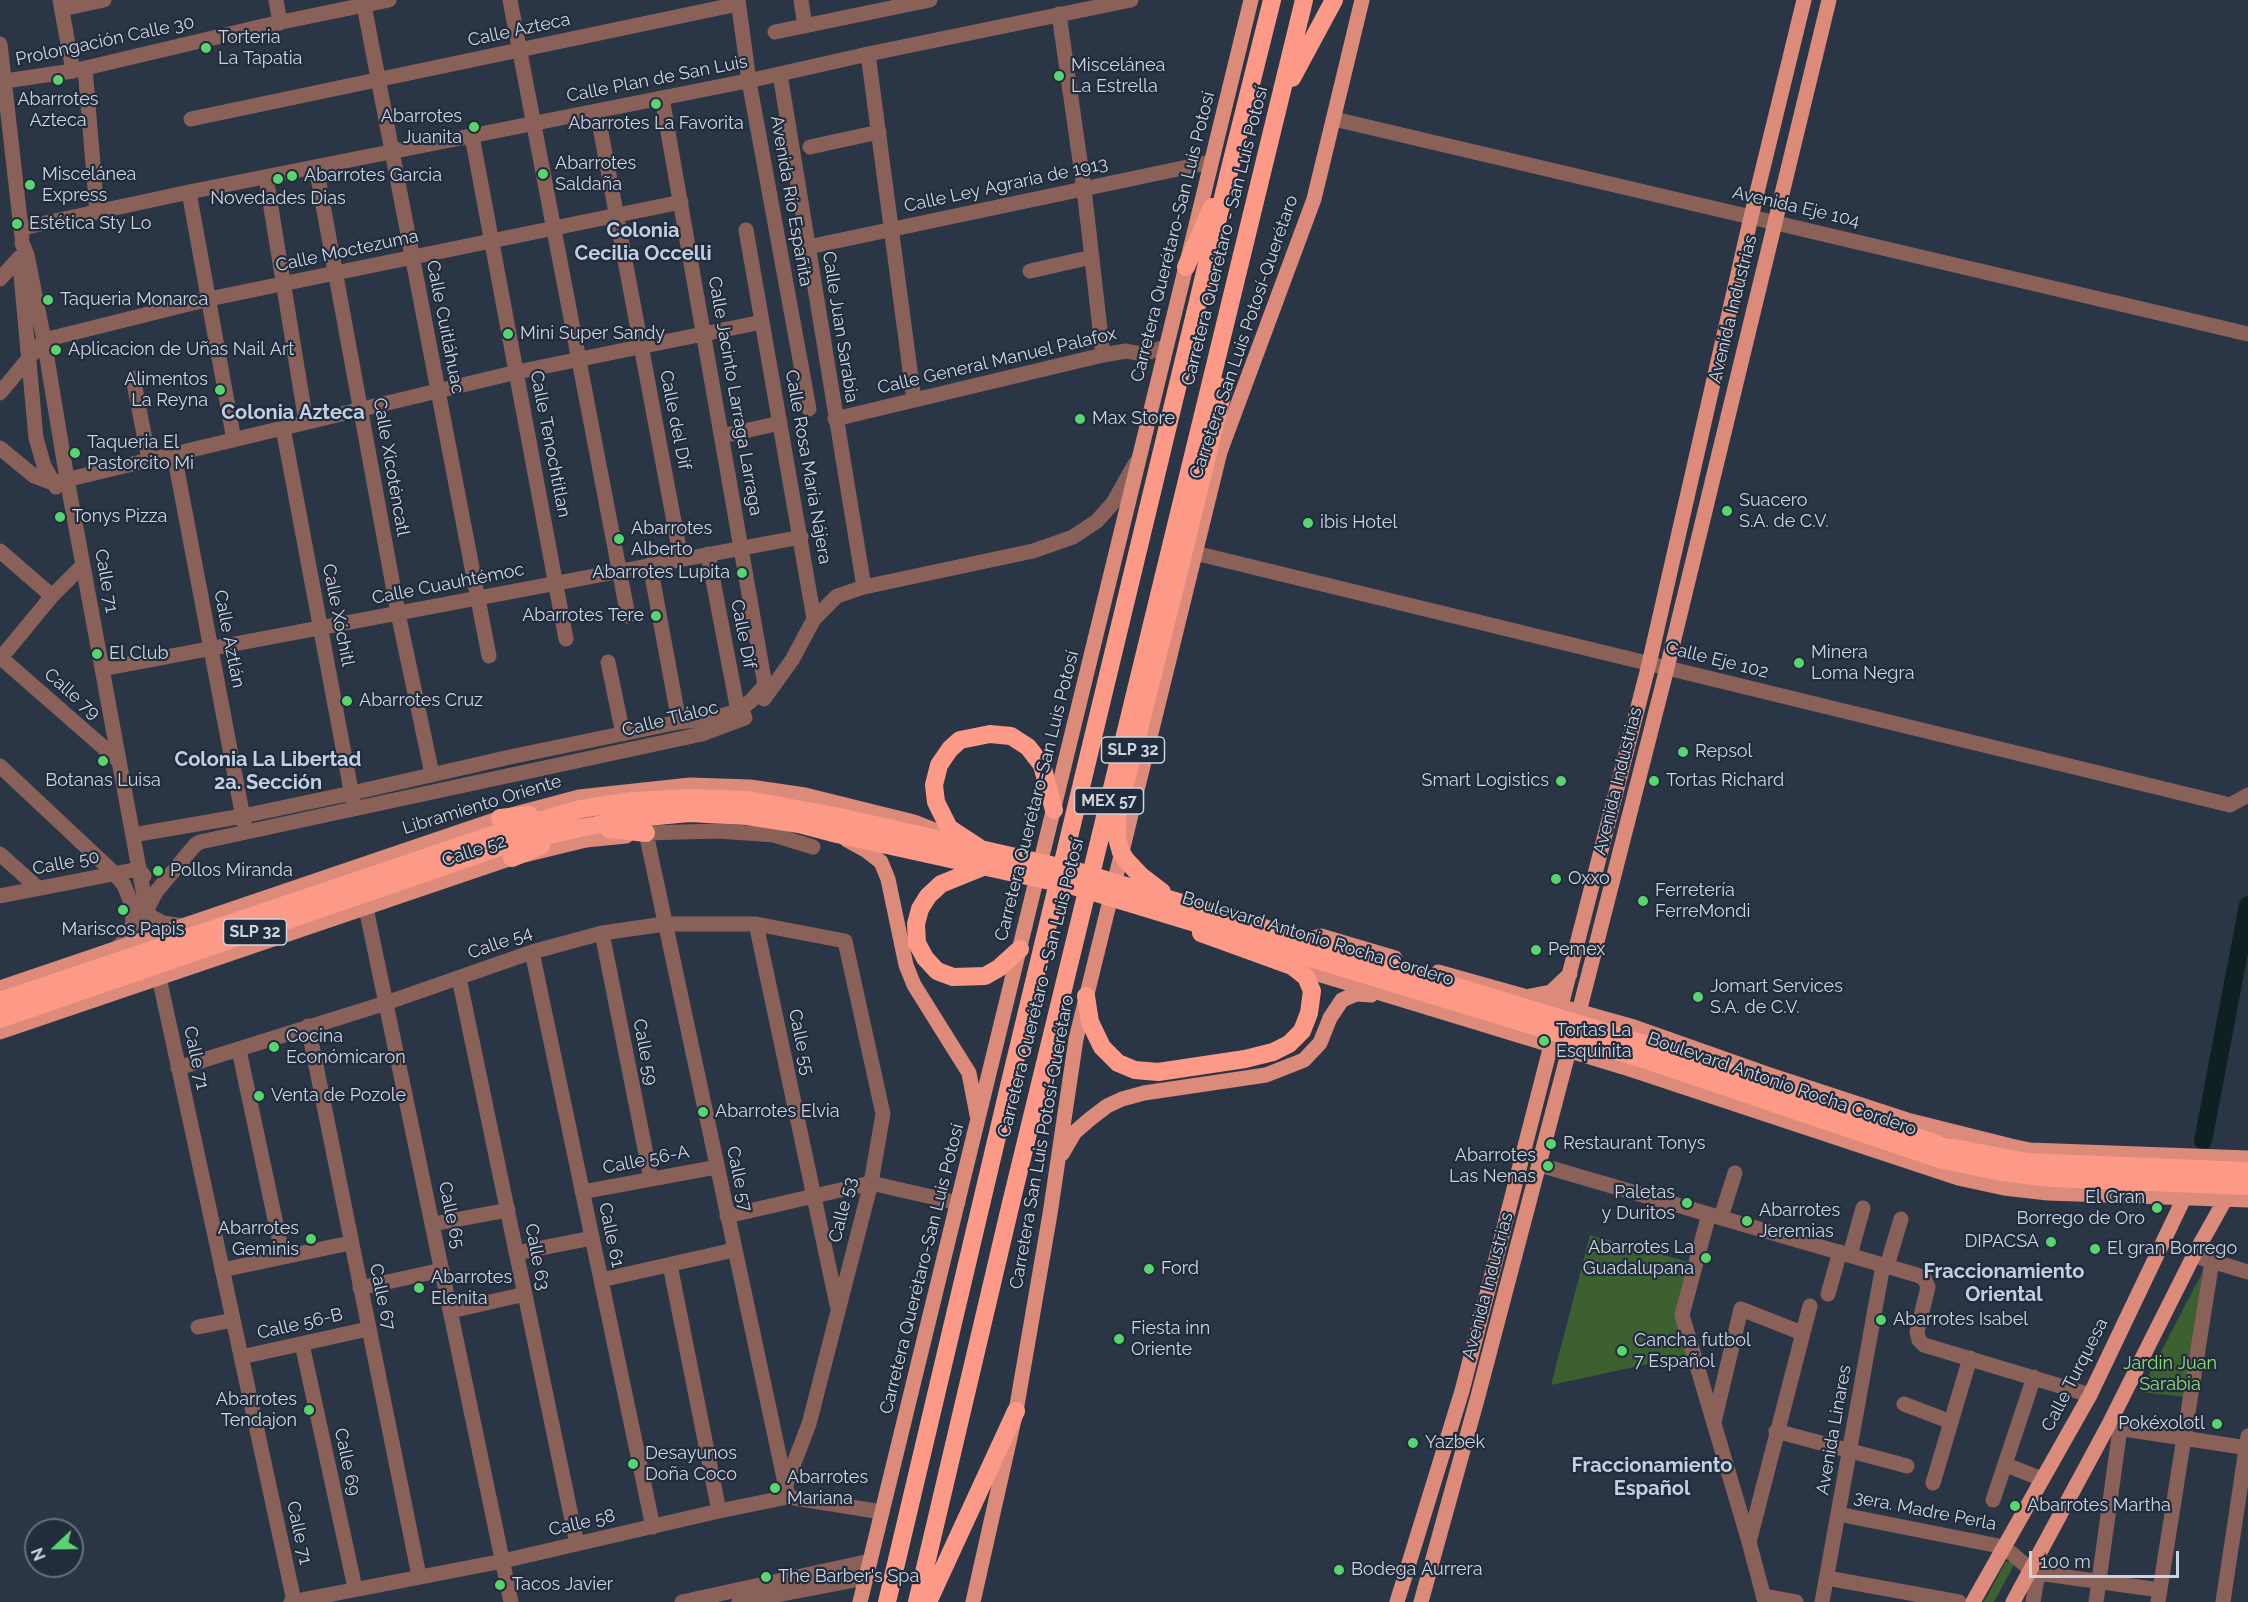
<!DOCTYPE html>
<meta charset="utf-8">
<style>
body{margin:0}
#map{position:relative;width:2248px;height:1602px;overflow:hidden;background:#2a3646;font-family:Raleway,sans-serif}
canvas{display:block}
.north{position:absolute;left:24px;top:1518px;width:60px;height:60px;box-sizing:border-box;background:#212c3c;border:2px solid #666f7d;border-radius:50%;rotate:248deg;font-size:16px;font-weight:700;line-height:24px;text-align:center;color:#cdd4df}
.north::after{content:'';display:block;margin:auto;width:21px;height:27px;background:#59d56f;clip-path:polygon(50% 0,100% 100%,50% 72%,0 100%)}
.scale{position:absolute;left:2029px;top:1551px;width:150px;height:27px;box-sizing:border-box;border:3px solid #cdd4df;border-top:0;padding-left:8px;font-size:18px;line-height:21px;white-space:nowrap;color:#cdd4df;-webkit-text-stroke:4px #212c3c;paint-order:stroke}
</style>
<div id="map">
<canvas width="2248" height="1602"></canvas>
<div class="north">N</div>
<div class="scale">100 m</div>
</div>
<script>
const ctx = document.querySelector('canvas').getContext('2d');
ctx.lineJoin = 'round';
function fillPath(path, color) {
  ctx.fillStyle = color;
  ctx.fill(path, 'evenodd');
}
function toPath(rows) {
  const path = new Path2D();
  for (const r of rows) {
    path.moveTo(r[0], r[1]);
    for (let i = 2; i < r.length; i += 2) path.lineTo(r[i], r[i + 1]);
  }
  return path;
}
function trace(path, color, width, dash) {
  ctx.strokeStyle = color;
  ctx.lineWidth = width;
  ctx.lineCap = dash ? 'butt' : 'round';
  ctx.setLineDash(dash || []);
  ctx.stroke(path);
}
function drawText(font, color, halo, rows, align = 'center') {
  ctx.font = font + ' Raleway,sans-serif';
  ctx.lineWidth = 4.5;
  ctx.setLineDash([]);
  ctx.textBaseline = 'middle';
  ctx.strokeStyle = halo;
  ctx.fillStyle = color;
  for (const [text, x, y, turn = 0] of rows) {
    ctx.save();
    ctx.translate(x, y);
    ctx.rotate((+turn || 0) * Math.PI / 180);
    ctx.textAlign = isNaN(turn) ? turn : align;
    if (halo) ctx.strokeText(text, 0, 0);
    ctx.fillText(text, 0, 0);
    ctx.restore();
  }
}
fillPath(toPath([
 [1590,1235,1692,1263,1678,1317,1689,1355,1551,1385],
 [2202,1273,2187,1397,2140,1392],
 [2006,1561,2015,1563,1994,1602,1984,1602]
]), '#3c6030');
trace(toPath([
 [2203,1141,2248,905]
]), '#0e2021', 18);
trace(toPath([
 [60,0,73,71],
 [276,0,280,23],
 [363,0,489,656],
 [510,0,628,616],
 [738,0,749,81,809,409],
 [801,0,805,26],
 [62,9,104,0],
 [1059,14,1084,189,1103,355],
 [775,32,930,0],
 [0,44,22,237],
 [868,54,914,400],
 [85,68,97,212],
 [780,74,864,587],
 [5,81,73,71,272,24,389,0],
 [597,111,681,559],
 [191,119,738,4],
 [1334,119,2248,334],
 [472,136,566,639],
 [810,147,879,132],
 [316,167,398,613,432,774],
 [266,177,306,422],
 [189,192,234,440],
 [22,228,189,192,757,79,868,54,1131,0],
 [746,230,814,619],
 [22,243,27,255,44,340,67,479,159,977,294,1601],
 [808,247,1211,162],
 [20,264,36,438,44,466,56,487],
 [1030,271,1092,257],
 [0,279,19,258,24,256],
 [133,378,149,460],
 [0,393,44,340,209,299,681,202],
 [835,419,1103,355,1126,351,1142,354,1166,347],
 [283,428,353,801],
 [722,436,780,423],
 [0,448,34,476,53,483,517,372,762,322],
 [174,454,244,823],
 [0,551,52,596],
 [1195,553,2230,805,2248,795],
 [708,554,738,711,744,715],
 [650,565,679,722],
 [0,657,119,761],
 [0,659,52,596,83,565],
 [608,662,623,734],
 [102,669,801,537],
 [764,699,792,660,814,619,837,596,864,587,1033,551,1073,537,1097,521,1113,503,1135,464],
 [0,766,114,873,124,885,132,905,133,923,124,941,116,949],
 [133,835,243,816,352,793,510,757,679,722,714,718,738,711,751,701,765,685,662,98],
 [0,854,38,888],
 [0,896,139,869,144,876],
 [366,908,511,1602],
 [756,924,837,1305],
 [184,926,163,923,152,917,146,911,156,892,195,845,200,842,702,734,745,718],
 [602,933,651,1179],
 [532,952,653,1527],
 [459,978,577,1544],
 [308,1026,419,1576],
 [239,1050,283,1257],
 [178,1068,386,1003,532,952,602,933,665,924,756,924,845,941,883,1114,871,1183,809,1424,786,1484],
 [1540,1165,1917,1275,1924,1278,1928,1287,1917,1332,1919,1340,1924,1345,2090,1395],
 [582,1192,717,1167],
 [1709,1214,1682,1315,1749,1542,1765,1602],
 [727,1216,871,1183,958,1203],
 [1721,1217,1735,1173],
 [433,1224,508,1210],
 [516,1253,592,1238],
 [1850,1255,1863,1208],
 [2202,1258,2248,1272],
 [670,1265,719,1511],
 [1887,1266,1901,1219],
 [222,1270,350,1243],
 [601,1280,734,1250],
 [360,1288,442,1270],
 [1828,1294,1840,1252],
 [451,1311,525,1294],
 [198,1327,233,1320],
 [302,1344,355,1588],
 [241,1357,368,1329],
 [1904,1404,1951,1422],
 [1714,1422,1741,1309,1802,1333],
 [2111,1427,2248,1448],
 [1776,1431,1907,1466],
 [2006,1465,2042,1479],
 [1933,1483,1970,1358],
 [788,1497,646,833,718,831,774,835,813,847],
 [1993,1500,2034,1377],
 [1838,1514,2004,1547,2030,1569,2038,1573,2160,1590],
 [1749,1542,1810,1306],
 [1827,1578,1959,1602],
 [1763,1596,1796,1602],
 [291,1602,503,1561,719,1511,788,1497,882,1512],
 [682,1602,870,1561],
 [739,1602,866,1578],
 [1822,1602,1883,1265],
 [2033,1602,2038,1573],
 [2096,1602,2120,1429],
 [2158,1602,2212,1261],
 [2223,1602,2248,1436]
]), '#8a6159', 15);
trace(toPath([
 [847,840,867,851,881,862,888,879,906,965,914,985,969,1073,977,1115],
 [1303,940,1321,936,1395,958],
 [1295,967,1623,1067,1958,1178,2004,1188,2048,1193,2248,1200],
 [1438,972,1634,1027,1770,1075,1907,1120,2011,1146,2030,1150,2248,1158],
 [0,988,500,818,579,797,690,785,750,787,805,795,914,822,949,836],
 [1530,996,1551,992,1570,974],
 [0,1032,512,858,586,840,626,836],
 [1062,1154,1075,1132,1090,1119,1107,1106,1122,1099,1144,1093,1266,1075,1304,1060,1320,1043,1330,1018,1342,1000,1356,994,1371,995],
 [860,1602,1251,0],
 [973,1602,1016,1411,1050,1214,1076,1039,1220,452,1314,199,1362,0],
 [1397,1602,1462,1391,1649,664,1751,217,1804,0],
 [1421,1602,1478,1396,1579,1012,1667,668,1829,0],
 [1973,1602,2090,1395,2185,1196,2186,1187],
 [2013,1602,2108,1426,2194,1255,2226,1198,2226,1190]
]), '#dc8a7a', 15);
trace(toPath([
 [1292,78,1334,0],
 [1186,267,1212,207],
 [1177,579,1224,387],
 [500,818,529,815],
 [609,829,646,833],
 [504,831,581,809,632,801,689,798,748,800,840,817],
 [509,844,585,827,636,818,689,813,747,816,799,824,837,834],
 [978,847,949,828,936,802,934,785,939,765,950,749,960,740,990,734,1011,736,1028,747,1042,765,1054,810],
 [512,858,541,846],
 [983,867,941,884,928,896,920,909,916,924,917,943,925,958,937,971,953,977,985,976,999,968,1020,949],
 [1086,996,1090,1022,1102,1047,1118,1063,1135,1070,1158,1072,1245,1059,1273,1052,1289,1044,1302,1031,1309,1013,1312,991,1306,977,1292,966,1201,933],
 [887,1602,1010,1082,1231,164,1272,0],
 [917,1602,1011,1203,1304,0],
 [928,1602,1016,1411]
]), '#fc9a87', 18);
trace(toPath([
 [840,817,1077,871,1658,1048,1943,1146,2028,1162,2248,1171],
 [837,834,1073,886,1652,1062,1939,1159,2001,1172,2050,1178,2248,1186],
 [1162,892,1141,876,1126,860,1121,852,1117,838,1117,816,1177,579],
 [0,1001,504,831],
 [0,1019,509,844]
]), '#fc9a87', 18);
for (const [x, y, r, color] of [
 [206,48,6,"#59d56f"],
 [1059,76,6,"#59d56f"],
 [58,80,6,"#59d56f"],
 [656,104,6,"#59d56f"],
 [474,127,6,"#59d56f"],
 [543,174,6,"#59d56f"],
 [292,176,6,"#59d56f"],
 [278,179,6,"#59d56f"],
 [30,185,6,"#59d56f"],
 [17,224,6,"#59d56f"],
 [48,300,6,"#59d56f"],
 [508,334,6,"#59d56f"],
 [56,350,6,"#59d56f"],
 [220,390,6,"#59d56f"],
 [1080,419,6,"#59d56f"],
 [75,453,6,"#59d56f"],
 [1727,511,6,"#59d56f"],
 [60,517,6,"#59d56f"],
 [1308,523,6,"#59d56f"],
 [619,539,6,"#59d56f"],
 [742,573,6,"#59d56f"],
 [656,616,6,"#59d56f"],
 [97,654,6,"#59d56f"],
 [1799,663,6,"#59d56f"],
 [347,701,6,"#59d56f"],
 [1683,752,6,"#59d56f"],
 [103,761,6,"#59d56f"],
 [1561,781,6,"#59d56f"],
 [1654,781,6,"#59d56f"],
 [158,871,6,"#59d56f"],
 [1556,879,6,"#59d56f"],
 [1643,901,6,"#59d56f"],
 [123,910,6,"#59d56f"],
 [1536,950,6,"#59d56f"],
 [1698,997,6,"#59d56f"],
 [1544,1041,6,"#59d56f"],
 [274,1047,6,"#59d56f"],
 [259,1096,6,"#59d56f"],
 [703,1112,6,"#59d56f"],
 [1551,1144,6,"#59d56f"],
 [1548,1166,6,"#59d56f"],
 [1687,1203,6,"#59d56f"],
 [2157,1208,6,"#59d56f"],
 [1747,1221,6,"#59d56f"],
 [311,1239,6,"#59d56f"],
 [2051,1242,6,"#59d56f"],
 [2095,1249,6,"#59d56f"],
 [1706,1258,6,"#59d56f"],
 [1149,1269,6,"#59d56f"],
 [419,1288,6,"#59d56f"],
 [1881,1320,6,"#59d56f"],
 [1119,1339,6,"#59d56f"],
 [1622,1351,6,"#59d56f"],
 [309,1410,6,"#59d56f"],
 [2217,1424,6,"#59d56f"],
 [1413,1443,6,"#59d56f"],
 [633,1464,6,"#59d56f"],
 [775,1488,6,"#59d56f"],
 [2015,1506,6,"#59d56f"],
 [1339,1570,6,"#59d56f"],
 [766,1577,6,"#59d56f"],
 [500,1585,6,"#59d56f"]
]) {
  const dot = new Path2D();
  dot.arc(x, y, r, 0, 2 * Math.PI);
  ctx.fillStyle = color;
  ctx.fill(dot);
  trace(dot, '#212c3c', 2);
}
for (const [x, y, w] of [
 [1133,750,63],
 [1109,801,69],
 [255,932,63]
]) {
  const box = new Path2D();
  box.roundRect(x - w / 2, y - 13, w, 26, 4.5);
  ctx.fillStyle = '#212c3c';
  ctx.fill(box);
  trace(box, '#cdd4df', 1.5);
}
drawText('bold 16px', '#cdd4df', null, [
 ["SLP 32",1133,750],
 ["MEX 57",1109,801],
 ["SLP 32",255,932]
]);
drawText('18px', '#cdd4df', '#212c3c', [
 ["Calle Azteca",519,30,-12],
 ["Prolongación Calle 30",105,41,-12],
 ["Calle Plan de San Luis",657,79,-11],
 ["Calle Ley Agraria de 1913",1006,185,-12],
 ["Avenida Río Españita",791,201,80],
 ["Avenida Eje 104",1796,207,13],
 ["Carretera Querétaro - San Luis Potosí",1225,236,-76],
 ["Carretera Querétaro-San Luis Potosí",1173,237,-76],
 ["Calle Moctezuma",347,251,-12],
 ["Avenida Industrias",1733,309,-76],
 ["Calle Cuitláhuac",445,327,79],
 ["Calle Juan Sarabia",840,327,81],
 ["Carretera San Luis Potosí-Querétaro",1244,337,-71],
 ["Calle General Manuel Palafox",997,361,-13],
 ["Calle Jacinto Larraga Larraga",735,396,80],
 ["Calle del Dif",675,420,79],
 ["Calle Tenochtitlan",550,444,79],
 ["Calle Xicoténcatl",391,467,80],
 ["Calle Rosa María Nájera",808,467,80],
 ["Calle 71",106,581,80],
 ["Calle Cuauhtémoc",448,584,-11],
 ["Calle Xóchitl",338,615,79],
 ["Calle Dif",743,634,79],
 ["Calle Aztlán",229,639,79],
 ["Calle Eje 102",1717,660,14],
 ["Calle 79",72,694,41],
 ["Calle Tláloc",670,719,-14],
 ["Avenida Industrias",1618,781,-76],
 ["Carretera Querétaro-San Luis Potosí",1037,796,-76],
 ["Libramiento Oriente",482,805,-17],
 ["Calle 52",474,851,-18],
 ["Calle 50",66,863,-11],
 ["Boulevard Antonio Rocha Cordero",1318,939,17],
 ["Calle 54",500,943,-19],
 ["Carretera Querétaro - San Luis Potosí",1041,988,-76],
 ["Calle 55",801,1042,78],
 ["Calle 59",645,1052,79],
 ["Calle 71",196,1058,78],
 ["Boulevard Antonio Rocha Cordero",1782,1084,19],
 ["Carretera San Luis Potosí-Querétaro",1042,1142,-80],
 ["Calle 56-A",646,1160,-11],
 ["Calle 57",739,1179,78],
 ["Calle 53",843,1210,-76],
 ["Calle 65",451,1215,78],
 ["Calle 61",611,1235,78],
 ["Calle 63",537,1257,79],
 ["Carretera Querétaro-San Luis Potosí",922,1269,-76],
 ["Avenida Industrias",1488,1286,-75],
 ["Calle 67",382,1297,78],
 ["Calle 56-B",300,1324,-13],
 ["Calle Turquesa",2075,1375,-63],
 ["Avenida Linares",1834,1430,-80],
 ["Calle 69",347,1462,78],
 ["3era. Madre Perla",1925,1511,11],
 ["Calle 58",582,1523,-13],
 ["Calle 71",299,1533,78]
]);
drawText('18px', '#cdd4df', '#212c3c', [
 ["Torteria",218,38],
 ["La Tapatia",218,59],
 ["Miscelánea",1071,66],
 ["La Estrella",1071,87],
 ["Abarrotes",58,100,"center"],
 ["Azteca",58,121,"center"],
 ["Abarrotes",462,117,"right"],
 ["Juanita",462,138,"right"],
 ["Abarrotes La Favorita",656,124,"center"],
 ["Abarrotes",555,164],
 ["Saldaña",555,185],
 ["Miscelánea",42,175],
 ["Express",42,196],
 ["Abarrotes Garcia",304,176],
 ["Novedades Dias",278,199,"center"],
 ["Estética Sty Lo",29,224],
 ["Taqueria Monarca",60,300],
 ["Mini Super Sandy",520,334],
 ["Aplicacion de Uñas Nail Art",68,350],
 ["Alimentos",208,380,"right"],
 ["La Reyna",208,401,"right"],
 ["Max Store",1092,419],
 ["Taqueria El",87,443],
 ["Pastorcito Mi",87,464],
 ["Suacero",1739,501],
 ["S.A. de C.V.",1739,522],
 ["Tonys Pizza",72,517],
 ["ibis Hotel",1320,523],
 ["Abarrotes",631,529],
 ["Alberto",631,550],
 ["Abarrotes Lupita",730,573,"right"],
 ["Abarrotes Tere",644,616,"right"],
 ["Minera",1811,653],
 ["Loma Negra",1811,674],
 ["El Club",109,654],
 ["Abarrotes Cruz",359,701],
 ["Repsol",1695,752],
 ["Botanas Luisa",103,781,"center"],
 ["Smart Logistics",1549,781,"right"],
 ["Tortas Richard",1666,781],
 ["Pollos Miranda",170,871],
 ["Oxxo",1568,879],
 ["Ferretería",1655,891],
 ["FerreMondi",1655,912],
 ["Mariscos Papis",123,930,"center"],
 ["Pemex",1548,950],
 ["Jomart Services",1710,987],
 ["S.A. de C.V.",1710,1008],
 ["Tortas La",1556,1031],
 ["Esquinita",1556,1052],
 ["Cocina",286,1037],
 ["Económicaron",286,1058],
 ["Venta de Pozole",271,1096],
 ["Abarrotes Elvia",715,1112],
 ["Restaurant Tonys",1563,1144],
 ["Abarrotes",1536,1156,"right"],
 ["Las Nenas",1536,1177,"right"],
 ["Paletas",1675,1193,"right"],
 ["y Duritos",1675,1214,"right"],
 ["El Gran",2145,1198,"right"],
 ["Borrego de Oro",2145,1219,"right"],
 ["Abarrotes",1759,1211],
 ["Jeremias",1759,1232],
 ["Abarrotes",299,1229,"right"],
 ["Geminis",299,1250,"right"],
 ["DIPACSA",2039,1242,"right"],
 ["Abarrotes La",1694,1248,"right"],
 ["Guadalupana",1694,1269,"right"],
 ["El gran Borrego",2107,1249],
 ["Ford",1161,1269],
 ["Abarrotes",431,1278],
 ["Elenita",431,1299],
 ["Abarrotes Isabel",1893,1320],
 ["Fiesta inn",1131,1329],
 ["Oriente",1131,1350],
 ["Cancha futbol",1634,1341],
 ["7 Español",1634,1362],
 ["Abarrotes",297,1400,"right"],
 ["Tendajon",297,1421,"right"],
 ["Pokéxolotl",2205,1424,"right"],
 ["Yazbek",1425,1443],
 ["Desayunos",645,1454],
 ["Doña Coco",645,1475],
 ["Abarrotes",787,1478],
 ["Mariana",787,1499],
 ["Abarrotes Martha",2027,1506],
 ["Bodega Aurrera",1351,1570],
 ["The Barber's Spa",778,1577],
 ["Tacos Javier",512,1585]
], 'left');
drawText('18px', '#92dd7a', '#212c3c', [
 ["Jardin Juan",2170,1364],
 ["Sarabia",2170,1385]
]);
drawText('bold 20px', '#c1d0e4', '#212c3c', [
 ["Colonia",643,231],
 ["Cecilia Occelli",643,254],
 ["Colonia Azteca",293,413],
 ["Colonia La Libertad",268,760],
 ["2a. Sección",268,783],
 ["Fraccionamiento",2004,1272],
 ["Oriental",2004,1295],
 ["Fraccionamiento",1652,1466],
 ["Español",1652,1489]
]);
</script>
